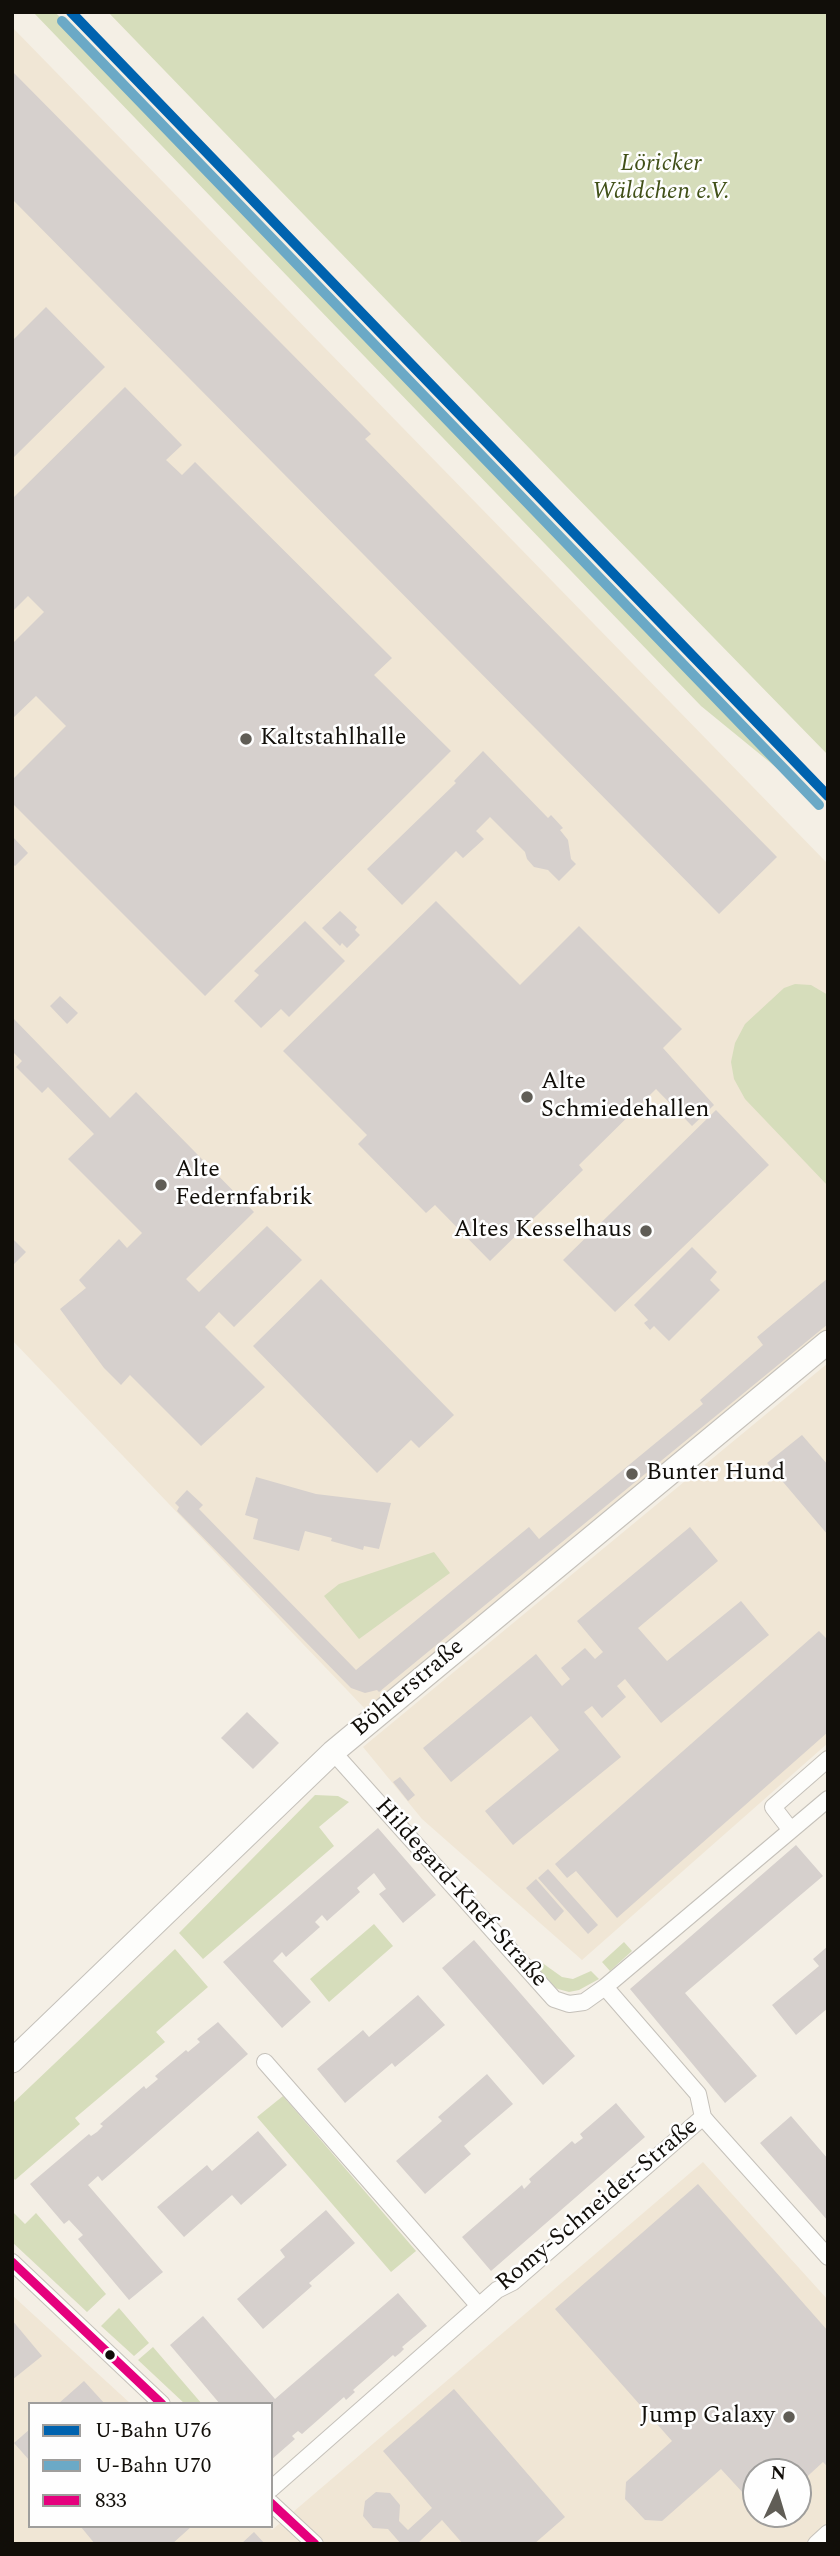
<!DOCTYPE html>
<meta charset="utf-8">
<style>
body{margin:0}
#map{position:relative;width:840px;height:2556px;overflow:hidden;background:#f4efe5;font-family:Spectral,serif}
canvas{display:block}
.frame{position:absolute;inset:0;border:14px solid #110e09;pointer-events:none}
.legend{position:absolute;left:28px;top:2402px;width:245px;height:126px;box-sizing:border-box;background:#fefefe;border:2px solid #9f9e9c;margin:0;padding:9px 12px;list-style:none;font-size:21px;color:#110e09}
.legend li{display:flex;align-items:center;gap:14px;height:35px}
.legend b{width:35px;border:2px solid #9f9e9c}
.north{position:absolute;left:742px;top:2458px;width:70px;height:70px;box-sizing:border-box;background:#fefefe;border:2px solid #9f9e9c;border-radius:50%;rotate:4deg;font-size:19px;font-weight:700;line-height:28px;text-align:center;color:#110e09}
.north::after{content:'';display:block;margin:auto;width:24px;height:32px;background:#605d56;clip-path:polygon(50% 0,100% 100%,50% 72%,0 100%)}
</style>
<div id="map">
<canvas width="840" height="2556"></canvas>
<div class="frame"></div>
<ul class="legend">
<li><b style="height:9px;background:#0063af"></b>U-Bahn U76</li>
<li><b style="height:9px;background:#6ba9c6"></b>U-Bahn U70</li>
<li><b style="height:9px;background:#e5007d"></b>833</li>
</ul>
<div class="north">N</div>
</div>
<script>
const ctx = document.querySelector('canvas').getContext('2d');
ctx.lineJoin = 'round';
function fillPath(path, color) {
  ctx.fillStyle = color;
  ctx.fill(path, 'evenodd');
}
function toPath(rows) {
  const path = new Path2D();
  for (const r of rows) {
    path.moveTo(r[0], r[1]);
    for (let i = 2; i < r.length; i += 2) path.lineTo(r[i], r[i + 1]);
  }
  return path;
}
function trace(path, color, width, dash) {
  ctx.strokeStyle = color;
  ctx.lineWidth = width;
  ctx.lineCap = dash ? 'butt' : 'round';
  ctx.setLineDash(dash || []);
  ctx.stroke(path);
}
function drawText(font, color, halo, rows, align = 'center') {
  ctx.font = font + ' Spectral,serif';
  ctx.lineWidth = 5;
  ctx.setLineDash([]);
  ctx.textBaseline = 'middle';
  ctx.strokeStyle = halo;
  ctx.fillStyle = color;
  for (const [text, x, y, turn = 0] of rows) {
    ctx.save();
    ctx.translate(x, y);
    ctx.rotate((+turn || 0) * Math.PI / 180);
    ctx.textAlign = isNaN(turn) ? turn : align;
    if (halo) ctx.strokeText(text, 0, 0);
    ctx.fillText(text, 0, 0);
    ctx.restore();
  }
}
fillPath(toPath([
 [12,27,828,864,828,1334,369,1713,12,1340],
 [828,1363,828,1743,582,1960,422,1819,363,1747],
 [703,2162,828,2300,828,2544,12,2544,12,2295,131,2404,30,2404,30,2526,268,2526,272,2530],
 [756,2472,798,2472,798,2514,756,2514]
]), '#f0e6d5');
fillPath(toPath([
 [33,12,55,12,805,791,701,706],
 [108,12,828,12,828,755,562,482],
 [795,984,811,985,828,995,828,1186,745,1099,734,1079,731,1062,735,1043,745,1024,784,988],
 [434,1552,450,1573,359,1639,324,1596,339,1584],
 [315,1795,338,1796,349,1802,319,1827,334,1846,203,1959,179,1933],
 [374,1924,393,1946,329,2002,310,1979],
 [624,1942,632,1951,610,1971,602,1962],
 [175,1949,208,1987,156,2032,165,2042,75,2118,80,2124,15,2180,12,2176,12,2104],
 [541,1962,562,1977,573,1979,591,1971,599,1979,579,1990,569,1992,558,1989,549,1984,533,1968],
 [283,2096,416,2251,391,2272,257,2117],
 [12,2211,25,2224,36,2213,106,2294,87,2312,12,2242],
 [119,2308,149,2343,134,2356,101,2326],
 [153,2347,202,2404,185,2404,138,2360]
]), '#d6ddbb');
fillPath(toPath([
 [12,71,371,434,365,439,777,857,719,914,12,199],
 [46,307,105,367,12,459,12,341],
 [125,387,182,445,166,460,182,475,195,462,392,658,374,675,451,751,205,996,12,803,12,780,66,726,36,696,12,719,12,654,14,652,12,644,44,612,28,596,12,612,12,499],
 [483,751,548,818,551,815,563,828,560,830,568,840,571,859,576,864,559,881,548,870,534,867,527,859,525,852,490,817,476,831,484,839,463,858,456,851,402,905,367,869,456,783,454,781],
 [12,836,28,853,15,866,12,863],
 [436,901,520,985,579,926,682,1029,663,1048,714,1105,692,1126,656,1089,579,1165,583,1170,490,1261,435,1205,426,1213,358,1144,367,1135,283,1051],
 [340,911,357,927,355,930,360,935,347,948,342,943,340,946,322,928],
 [305,921,345,961,289,1017,281,1009,261,1028,234,1001,259,975,254,971],
 [60,996,78,1013,67,1024,50,1006],
 [12,1017,110,1118,136,1092,254,1212,186,1279,199,1292,267,1226,302,1260,234,1327,219,1312,205,1327,265,1387,201,1446,130,1375,121,1385,104,1368,60,1309,86,1288,79,1280,119,1239,127,1248,142,1233,68,1159,94,1134,48,1087,42,1093,16,1067,22,1061,12,1051],
 [716,1110,769,1165,615,1312,563,1260],
 [12,1238,26,1252,12,1266],
 [692,1247,717,1272,710,1280,720,1290,669,1341,654,1326,650,1330,644,1323,648,1320,634,1305],
 [828,1278,828,1324,379,1692,377,1690,365,1693,351,1688,177,1511,179,1507,175,1503,187,1490,203,1505,199,1509,356,1670,529,1527,539,1539,703,1404,700,1400,763,1345,757,1337],
 [321,1279,454,1415,419,1448,411,1440,377,1473,253,1346],
 [802,1435,828,1465,828,1535,767,1463],
 [256,1477,316,1494,391,1503,379,1549,364,1546,363,1550,331,1541,332,1538,305,1531,299,1551,253,1539,258,1519,245,1515],
 [690,1527,718,1561,638,1628,667,1661,741,1601,769,1635,661,1723,625,1679,617,1686,626,1697,602,1718,592,1706,584,1712,621,1757,513,1845,485,1811,559,1750,531,1716,451,1782,423,1748,536,1654,562,1686,570,1679,561,1668,585,1648,595,1659,603,1652,577,1621],
 [819,1631,828,1640,828,1732,617,1918,576,1871,567,1878,555,1864],
 [247,1712,279,1743,253,1769,221,1738],
 [400,1777,415,1795,408,1801,393,1782],
 [378,1828,436,1895,403,1923,379,1894,386,1889,374,1873,357,1888,360,1892,327,1921,322,1915,315,1922,320,1927,286,1957,282,1952,273,1961,311,2002,282,2028,223,1962],
 [796,1845,823,1876,685,1993,757,2076,725,2103,630,1989],
 [548,1869,598,1925,588,1934,538,1878],
 [536,1879,564,1911,555,1921,526,1888],
 [474,1940,575,2056,543,2085,442,1968],
 [828,1946,828,2008,796,2035,772,2005,819,1966,813,1959],
 [418,1995,445,2025,395,2067,392,2063,345,2103,317,2069,363,2030,369,2037],
 [218,2022,248,2054,102,2181,98,2176,88,2185,163,2272,129,2300,78,2239,83,2235,69,2220,64,2224,30,2184,89,2134,91,2136,97,2132,103,2126,100,2124,144,2086,146,2089,158,2079,155,2076,186,2050,188,2052,200,2042,197,2039],
 [487,2074,513,2104,464,2146,471,2154,425,2194,396,2161,442,2121,438,2117],
 [616,2103,645,2137,491,2271,462,2237,522,2185,524,2189,531,2182,529,2179,572,2141,575,2144,583,2138,580,2134],
 [791,2116,828,2159,828,2221,760,2143],
 [258,2131,287,2165,241,2205,232,2195,184,2237,157,2207,207,2165,212,2171],
 [698,2184,828,2331,828,2464,826,2465,823,2462,798,2485,798,2472,756,2472,756,2507,721,2469,662,2521,645,2520,625,2499,626,2482,672,2441,555,2309],
 [326,2210,355,2243,309,2283,312,2286,263,2329,237,2299,285,2257,280,2250],
 [398,2293,427,2326,402,2347,404,2349,400,2353,395,2357,393,2355,353,2390,355,2392,346,2400,344,2397,302,2434,298,2431,292,2436,295,2439,271,2460,271,2404,220,2404,170,2345,203,2316,275,2399],
 [12,2320,42,2356,12,2380],
 [84,2381,105,2404,58,2404],
 [454,2389,565,2517,534,2544,463,2544,442,2520,419,2542,420,2544,401,2544,388,2529,373,2528,363,2516,365,2501,376,2492,390,2493,400,2505,399,2521,408,2530,432,2508,383,2451],
 [30,2429,30,2461,14,2443],
 [82,2526,192,2526,172,2544,95,2544,81,2527],
 [254,2532,265,2544,241,2544]
]), '#d6d0cd');
const street = toPath([
 [333,1752,554,1999,569,2004,584,2002,605,1987,828,1799],
 [790,1829,773,1807,828,1759],
 [605,1987,698,2094,703,2117,708,2123,828,2257],
 [265,2062,479,2306],
 [12,2262,162,2404],
 [271,2489,497,2290,513,2282,703,2117],
 [271,2503,315,2544],
 [816,2544,828,2533]
]);
const secondary = toPath([
 [12,2061,333,1752,828,1342]
]);
trace(street, '#c5c1ba', 18);
trace(secondary, '#c5c1ba', 25);
trace(street, '#fdfdfb', 16);
trace(secondary, '#fdfdfb', 23);
trace(toPath([
 [12,2262,162,2404],
 [271,2503,315,2544]
]), '#e5007d', 9);
trace(toPath([
 [71,12,828,796]
]), '#0063af', 10);
trace(toPath([
 [62,21,819,805]
]), '#6ba9c6', 10);
for (const [x, y, r, color] of [
 [246,739,7,"#605d56"],
 [527,1097,7,"#605d56"],
 [161,1185,7,"#605d56"],
 [646,1231,7,"#605d56"],
 [632,1474,7,"#605d56"],
 [110,2355,6,"#110e09"],
 [789,2417,7,"#605d56"]
]) {
  const dot = new Path2D();
  dot.arc(x, y, r, 0, 2 * Math.PI);
  ctx.fillStyle = color;
  ctx.fill(dot);
  trace(dot, '#fefefe', 2.5);
}
drawText('italic 24px', '#415018', '#fefefe', [
 ["Löricker",661,165],
 ["Wäldchen e.V.",661,193]
]);
drawText('24px', '#110e09', '#fefefe', [
 ["Kaltstahlhalle",260,739],
 ["Alte",541,1083],
 ["Schmiedehallen",541,1111],
 ["Alte",175,1171],
 ["Federnfabrik",175,1199],
 ["Altes Kesselhaus",632,1231,"right"],
 ["Bunter Hund",646,1474],
 ["Jump Galaxy",775,2417,"right"]
], 'left');
drawText('24px', '#110e09', '#fefefe', [
 ["Böhlerstraße",409,1689,-40],
 ["Hildegard-Knef-Straße",460,1894,48],
 ["Romy-Schneider-Straße",598,2206,-40]
]);
</script>
